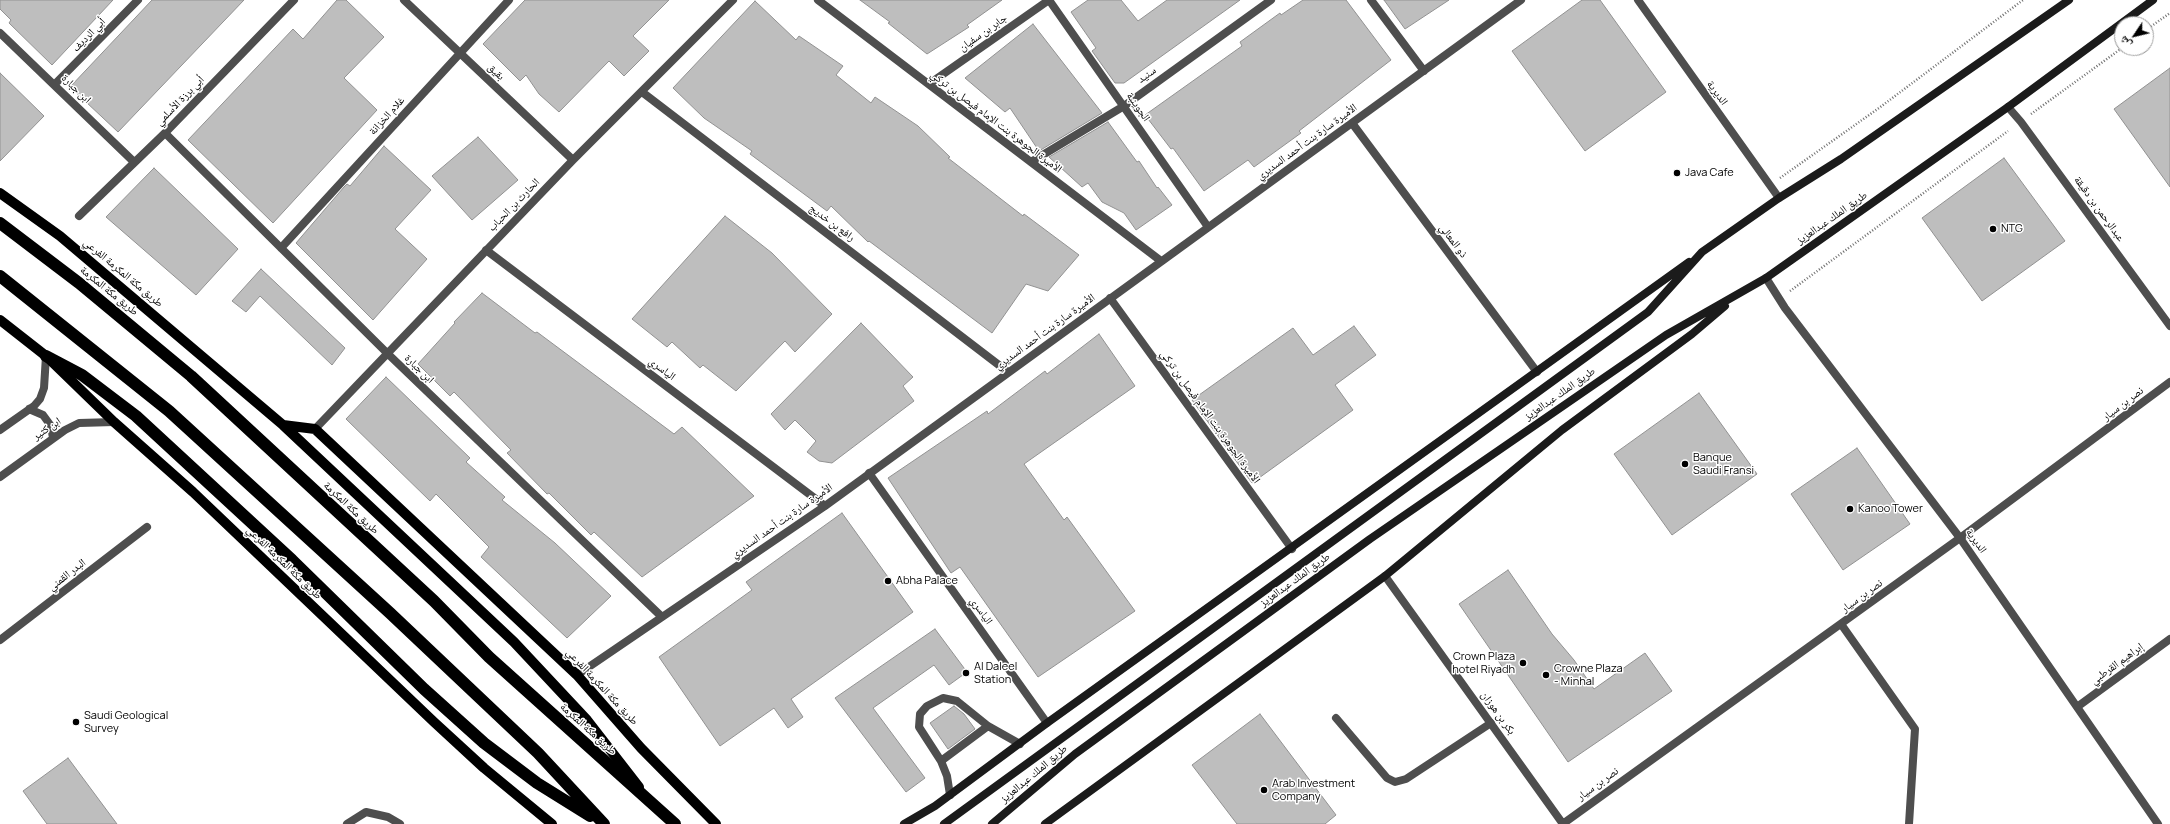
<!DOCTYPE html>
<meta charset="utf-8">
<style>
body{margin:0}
#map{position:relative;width:2170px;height:824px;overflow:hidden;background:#fff;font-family:Manrope,"Noto Naskh Arabic",sans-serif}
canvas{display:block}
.north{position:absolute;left:2114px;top:16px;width:40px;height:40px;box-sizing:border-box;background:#fff;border:1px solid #999;border-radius:50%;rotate:235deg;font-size:11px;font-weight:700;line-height:16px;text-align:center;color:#000}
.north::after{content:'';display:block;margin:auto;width:14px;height:18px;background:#000;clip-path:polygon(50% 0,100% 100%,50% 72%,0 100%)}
</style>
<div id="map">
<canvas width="2170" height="824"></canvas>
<div class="north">ش</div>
</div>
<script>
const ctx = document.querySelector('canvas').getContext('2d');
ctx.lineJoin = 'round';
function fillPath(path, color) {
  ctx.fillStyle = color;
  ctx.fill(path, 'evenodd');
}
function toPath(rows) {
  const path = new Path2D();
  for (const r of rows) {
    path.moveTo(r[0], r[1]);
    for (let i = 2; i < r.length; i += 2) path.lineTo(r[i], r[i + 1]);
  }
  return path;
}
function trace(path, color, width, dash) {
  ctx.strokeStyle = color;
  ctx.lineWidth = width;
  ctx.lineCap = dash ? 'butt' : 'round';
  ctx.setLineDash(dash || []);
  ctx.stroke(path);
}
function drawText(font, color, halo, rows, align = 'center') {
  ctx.font = font + ' Manrope,"Noto Naskh Arabic",sans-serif';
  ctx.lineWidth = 3;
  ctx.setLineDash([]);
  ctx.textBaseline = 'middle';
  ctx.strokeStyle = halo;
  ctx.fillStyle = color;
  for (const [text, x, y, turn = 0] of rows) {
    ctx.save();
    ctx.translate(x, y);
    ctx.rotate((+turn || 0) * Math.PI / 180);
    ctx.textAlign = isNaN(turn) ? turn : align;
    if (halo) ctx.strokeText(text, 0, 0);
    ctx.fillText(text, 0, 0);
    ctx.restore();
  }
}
const building = toPath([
 [0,0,113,0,52,65,9,23,11,20,0,9,0,0],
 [152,0,244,0,118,132,70,87,152,0],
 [337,0,346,0,384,37,344,78,377,110,273,223,188,140,293,29,303,39,337,0],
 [525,0,669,0,633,36,649,51,624,76,609,61,559,112,539,94,526,75,520,81,483,44,525,0],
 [860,0,1002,0,967,25,969,27,927,54,888,23,890,22,860,0],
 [1088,0,1121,0,1138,21,1167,0,1240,0,1124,83,1115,83,1092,51,1096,48,1071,12,1088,0],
 [1303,0,1346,0,1391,60,1299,131,1301,133,1254,167,1248,160,1204,191,1173,148,1171,149,1145,115,1242,46,1240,42,1280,13,1281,15,1303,0],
 [1384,0,1449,0,1405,29,1384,0],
 [1582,0,1600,0,1666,92,1585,151,1512,51,1582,0],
 [755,1,796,40,799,36,843,66,836,75,871,103,875,97,918,126,950,157,948,158,1023,216,1024,214,1079,255,1048,291,1026,284,992,333,869,241,868,242,831,206,827,211,750,154,752,151,704,118,673,88,755,1],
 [1033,24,1102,113,1039,151,1010,108,1005,112,965,78,1033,24],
 [2170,68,2170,187,2114,109,2170,68],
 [0,73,44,116,0,161,0,73],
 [1108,122,1137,162,1139,161,1157,188,1158,187,1172,205,1136,230,1124,213,1102,202,1088,183,1082,187,1049,157,1108,122],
 [478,137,518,180,472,220,432,176,478,137],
 [384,146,431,190,395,229,427,259,373,320,296,243,344,187,347,184,350,186,384,146],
 [2004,158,2065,241,1982,301,1922,218,2004,158],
 [154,168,238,249,196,295,106,217,154,168],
 [725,216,772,253,832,314,795,352,785,341,736,391,703,365,700,368,672,342,667,347,632,319,725,216],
 [261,269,345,348,332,365,260,296,246,312,232,301,261,269],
 [482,293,535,333,537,332,674,434,682,427,754,496,642,577,594,532,591,535,549,493,547,494,507,453,511,450,454,392,450,396,418,364,455,323,454,322,482,293],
 [861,323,913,377,903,386,914,401,832,463,819,461,807,452,816,441,795,420,785,430,771,414,861,323],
 [1354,326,1376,355,1335,385,1353,410,1252,483,1192,400,1293,328,1313,355,1354,326],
 [1099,334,1135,386,1024,464,1064,520,1067,517,1135,611,1038,677,960,567,951,573,888,478,987,411,988,414,1045,371,1047,374,1099,334],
 [386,377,470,458,466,462,505,497,502,500,555,543,611,596,567,638,481,557,489,547,436,494,430,501,346,419,386,377],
 [1699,393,1757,474,1672,535,1614,454,1699,393],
 [1857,448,1910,524,1843,570,1791,494,1857,448],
 [842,513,913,612,791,699,803,717,788,728,774,708,720,746,659,657,752,590,746,582,842,513],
 [1508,570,1552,634,1574,660,1594,689,1645,653,1672,691,1568,762,1459,604,1508,570],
 [935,629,967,672,949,685,934,665,873,708,925,778,906,792,835,698,935,629],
 [954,706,964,714,975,729,948,749,930,723,954,706],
 [1260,714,1336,815,1325,824,1237,824,1192,765,1260,714],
 [68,758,117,824,47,824,23,791,68,758]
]);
fillPath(building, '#bebebe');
trace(building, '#929292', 1);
trace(toPath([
 [2146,30,2170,13],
 [2031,114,2122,48],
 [1780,178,1879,108,2023,0],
 [1790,291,2008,131]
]), '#707070', 2.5, [1, 2]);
trace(toPath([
 [1336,718,1387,778,1395,782,1406,779,1491,723],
 [941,761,988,726],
 [950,795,947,776,941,761,919,727,920,714,927,706,943,698,957,701,988,726,1020,744],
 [347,824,366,812,388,817,400,824]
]), '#4e4e4e', 8);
trace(toPath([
 [404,0,573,160],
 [818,0,1161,261],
 [1049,0,1208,227],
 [1371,0,1424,71],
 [1638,0,1779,198],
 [0,33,134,162],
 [55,84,138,0],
 [929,84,1049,0],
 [642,92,1008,372],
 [2008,107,2021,122,2170,326],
 [1352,123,1537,372],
 [165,133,387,353,662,617],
 [1031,162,1124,106,1271,0],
 [79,216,165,133,294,0],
 [281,248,509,0],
 [486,250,825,506],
 [1766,278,1785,308,1960,538,2158,824],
 [1110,298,1292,549],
 [29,409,43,415,51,426,53,438],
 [315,429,573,160,733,0],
 [0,430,34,406,40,399,44,388,46,356],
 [869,473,1047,723],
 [0,477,65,430,79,423,114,422],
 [1385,576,1563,824],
 [1841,624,1915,729,1909,824],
 [0,640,147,527],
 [577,675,825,506,1521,0],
 [2077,707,2170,639],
 [1564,823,1960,538,2170,382]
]), '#4e4e4e', 8);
trace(toPath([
 [904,824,935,806,1047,723,1689,262],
 [944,824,1648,312,1702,252,1779,198,1841,159,2069,0],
 [992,824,1075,754,1370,539,1666,335,1766,278,2008,107,2153,0],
 [1045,824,1385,576,1562,430,1692,334,1725,306]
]), '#1b1b1b', 8);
trace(toPath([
 [0,193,60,236,283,425,514,642,587,720,639,787],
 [0,320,46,356,114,422,193,492,434,722,484,768,552,824],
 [283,425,315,429,577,675,641,748,716,824]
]), '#000', 10);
trace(toPath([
 [0,223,79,283,191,376,434,601,489,657,675,824],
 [0,276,169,411,390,613,538,753,604,824],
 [46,356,82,375,136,416,292,560,424,689,484,743,537,783,590,816]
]), '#000', 12);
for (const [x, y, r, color] of [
 [1677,173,4,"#000"],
 [1993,229,4,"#000"],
 [1685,464,4,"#000"],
 [1850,509,4,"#000"],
 [888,581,4,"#000"],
 [1523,663,4,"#000"],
 [966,673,4,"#000"],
 [1546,675,4,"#000"],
 [76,722,4,"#000"],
 [1264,790,4,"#000"]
]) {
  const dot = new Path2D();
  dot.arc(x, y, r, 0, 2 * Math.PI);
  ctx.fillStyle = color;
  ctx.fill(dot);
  trace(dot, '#fff', 1.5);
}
drawText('11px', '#000', '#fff', [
 ["جابر بن سفيان",983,33,-35],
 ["أبي الرديف",89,35,-46],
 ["بقيق",496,72,44],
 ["سنيد",1147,75,-36],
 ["ابن جبارة",76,89,44],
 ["الديرية",1717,93,54],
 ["أبي برزة الأسلمي",180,101,-46],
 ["الجوينبة",1138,107,55],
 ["غلام الخزانة",387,116,-48],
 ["الأميرة الجوهرة بنت الإمام فيصل بن تركي",996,122,37],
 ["الأميرة سارة بنت أحمد السديري",1307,142,-36],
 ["الحارث بن الحباب",514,205,-46],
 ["عبدالرحمن بن دقيقة",2099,209,54],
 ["طريق الملك عبدالعزيز",1832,218,-35],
 ["رافع بن خديج",832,223,37],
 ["ذو المعالي",1453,241,53],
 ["طريق مكة المكرمة الفرعي",123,273,40],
 ["طريق مكة المكرمة",109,291,39],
 ["الأميرة سارة بنت أحمد السديري",1045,332,-36],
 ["ابن جبارة",419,369,44],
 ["الياسري",662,369,37],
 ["طريق الملك عبدالعزيز",1560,394,-35],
 ["نصر بن سيار",2123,404,-37],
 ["الأميرة الجوهرة بنت الإمام فيصل بن تركي",1210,417,54],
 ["ابن كثير",47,429,-34],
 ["طريق مكة المكرمة",351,508,43],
 ["الأميرة سارة بنت أحمد السديري",782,521,-35],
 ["الديرية",1976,541,55],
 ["طريق مكة المكرمة الفرعي",284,563,44],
 ["البدر القمني",67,575,-38],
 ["طريق الملك عبدالعزيز",1295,580,-36],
 ["نصر بن سيار",1862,596,-36],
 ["الياسري",981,611,55],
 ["إبراهيم القرطبي",2117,664,-36],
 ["طريق مكة المكرمة الفرعي",602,687,47],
 ["بكر بن هوزان",1498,713,54],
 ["طريق مكة المكرمة",588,729,42],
 ["طريق الملك عبدالعزيز",1034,774,-40],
 ["نصر بن سيار",1598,784,-36]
]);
drawText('11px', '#000', '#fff', [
 ["Java Cafe",1685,173],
 ["NTG",2001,229],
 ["Banque",1693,458],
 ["Saudi Fransi",1693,471],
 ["Kanoo Tower",1858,509],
 ["Abha Palace",896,581],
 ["Crown Plaza",1515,657,"right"],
 ["hotel Riyadh",1515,670,"right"],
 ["Al Daleel",974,667],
 ["Station",974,680],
 ["Crowne Plaza",1554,669],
 ["- Minhal",1554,682],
 ["Saudi Geological",84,716],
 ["Survey",84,729],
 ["Arab Investment",1272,784],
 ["Company",1272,797]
], 'left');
</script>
